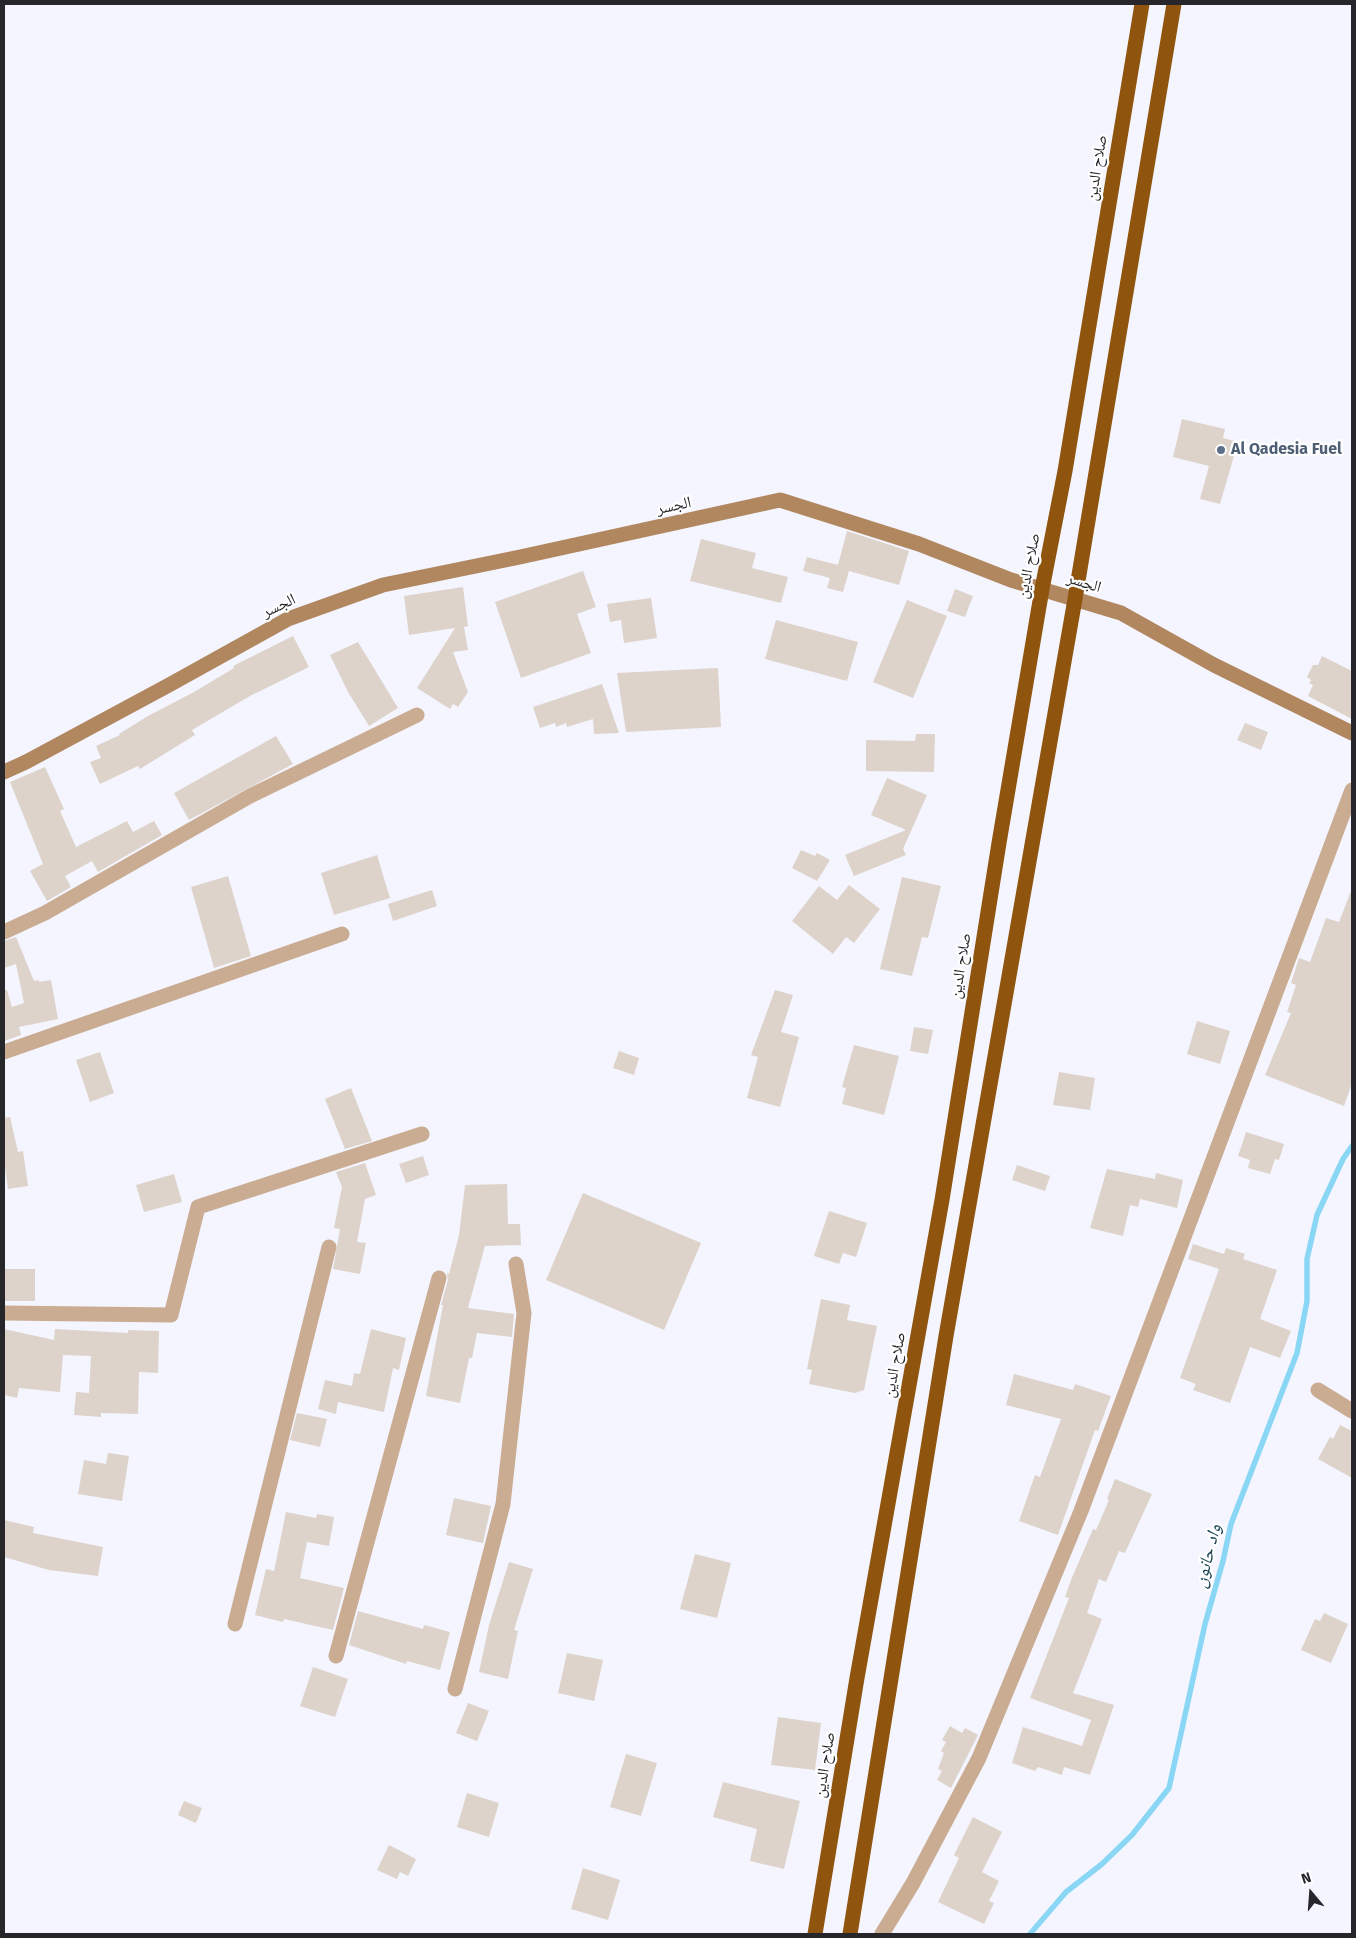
<!DOCTYPE html>
<meta charset="utf-8">
<style>
body{margin:0}
#map{position:relative;width:1356px;height:1938px;overflow:hidden;background:#f4f5ff;font-family:"Fira Sans",sans-serif}
canvas{display:block}
.frame{position:absolute;inset:0;border:5px solid #26262b;pointer-events:none}
.north{position:absolute;left:1286px;top:1868px;width:50px;height:50px;-webkit-text-stroke:4px #fff;paint-order:stroke;rotate:342deg;font-size:14px;font-weight:700;line-height:20px;text-align:center;color:#26262b}
.north::after{content:'';display:block;margin:auto;width:18px;height:22px;background:#26262b;clip-path:polygon(50% 0,100% 100%,50% 72%,0 100%)}
</style>
<div id="map">
<canvas width="1356" height="1938"></canvas>
<div class="frame"></div>
<div class="north">N</div>
</div>
<script>
const ctx = document.querySelector('canvas').getContext('2d');
ctx.lineJoin = 'round';
function toPath(rows) {
  const path = new Path2D();
  for (const r of rows) {
    path.moveTo(r[0], r[1]);
    for (let i = 2; i < r.length; i += 2) path.lineTo(r[i], r[i + 1]);
  }
  return path;
}
function trace(path, color, width, dash) {
  ctx.strokeStyle = color;
  ctx.lineWidth = width;
  ctx.lineCap = dash ? 'butt' : 'round';
  ctx.setLineDash(dash || []);
  ctx.stroke(path);
}
function fillPath(path, color) {
  ctx.fillStyle = color;
  ctx.fill(path, 'evenodd');
}
function drawText(font, color, halo, rows, align = 'center') {
  ctx.font = font + ' "Fira Sans","Noto Naskh Arabic",sans-serif';
  ctx.lineWidth = 4.5;
  ctx.setLineDash([]);
  ctx.textBaseline = 'middle';
  ctx.strokeStyle = halo;
  ctx.fillStyle = color;
  for (const [text, x, y, turn = 0] of rows) {
    ctx.save();
    ctx.translate(x, y);
    ctx.rotate((+turn || 0) * Math.PI / 180);
    ctx.textAlign = isNaN(turn) ? turn : align;
    if (halo) ctx.strokeText(text, 0, 0);
    ctx.fillText(text, 0, 0);
    ctx.restore();
  }
}
trace(toPath([
 [1030,1934,1066,1892,1102,1864,1132,1835,1169,1788,1205,1624,1223,1561,1231,1524,1297,1353,1307,1301,1307,1259,1317,1215,1343,1159,1352,1146]
]), '#89d6f5', 5.5);
fillPath(toPath([
 [1182,419,1225,429,1223,438,1238,442,1220,504,1200,499,1209,466,1173,457],
 [847,531,909,551,899,585,849,571,843,592,827,588,830,578,803,571,807,557,838,565],
 [701,539,756,553,752,568,788,577,781,603,690,581],
 [583,571,596,607,577,614,591,653,521,678,495,602],
 [463,587,468,626,464,627,468,650,453,652,468,692,458,707,453,704,450,709,417,688,455,628,409,635,404,596],
 [955,589,973,596,965,617,947,611],
 [651,598,657,638,624,643,621,620,610,622,607,604],
 [907,600,947,616,913,698,873,682],
 [776,620,858,642,847,681,765,659],
 [293,636,309,667,250,696,192,730,195,735,140,769,138,766,100,784,90,762,101,758,96,746,120,735,119,734,148,716,194,692,234,668,233,666],
 [358,642,398,708,369,726,348,692,330,655],
 [1322,656,1352,671,1352,719,1308,696,1313,685,1309,683,1311,680,1307,677,1313,665,1318,665],
 [718,668,721,727,626,732,617,673],
 [602,684,619,733,594,734,593,719,567,727,566,723,556,727,555,723,540,728,533,707],
 [1245,723,1268,732,1261,750,1237,740],
 [916,734,935,734,934,772,866,771,866,740,915,741],
 [276,736,293,764,189,820,174,793],
 [45,767,64,809,60,811,76,847,127,821,133,832,154,821,162,835,98,872,92,861,65,876,71,887,47,901,30,871,43,864,10,782],
 [887,778,927,795,903,849,906,855,854,876,845,855,906,830,871,815],
 [801,850,815,856,817,853,830,860,817,881,792,868],
 [377,855,390,898,334,915,321,873],
 [228,876,251,956,214,968,191,887],
 [902,877,941,886,928,938,922,937,912,976,880,969],
 [849,885,880,909,854,943,846,937,833,954,792,921,819,886,837,900],
 [432,890,437,906,393,921,388,904],
 [1351,891,1352,1083,1344,1106,1265,1075,1291,1013,1287,1012,1296,985,1291,983,1299,958,1310,962,1326,918,1339,922],
 [16,937,34,981,39,980,39,982,51,980,58,1019,19,1027,21,1035,4,1041,4,990,7,990,12,1007,24,1003,16,964,4,968,4,941],
 [775,990,793,995,781,1032,799,1037,780,1107,747,1098,758,1057,751,1055],
 [1197,1021,1230,1031,1220,1064,1187,1054],
 [914,1027,933,1030,928,1054,910,1051],
 [854,1045,899,1056,884,1115,842,1104,846,1088,842,1087],
 [619,1051,639,1058,634,1075,613,1068],
 [100,1052,114,1093,90,1102,76,1060],
 [1059,1072,1095,1078,1090,1110,1053,1105],
 [351,1088,372,1141,345,1149,325,1099],
 [10,1117,18,1152,23,1151,28,1186,8,1189,4,1160,4,1118],
 [1246,1132,1284,1144,1279,1160,1275,1159,1270,1174,1248,1168,1250,1160,1238,1156],
 [423,1156,429,1175,406,1183,399,1164],
 [365,1163,376,1195,365,1199,357,1242,366,1243,360,1274,333,1269,340,1229,334,1228,342,1187,336,1172],
 [1017,1165,1050,1176,1045,1191,1012,1180],
 [1107,1169,1155,1179,1156,1173,1183,1180,1177,1208,1140,1199,1138,1207,1130,1205,1123,1236,1090,1228],
 [174,1174,182,1202,144,1212,136,1185],
 [507,1184,508,1224,520,1224,521,1245,485,1246,468,1308,514,1314,512,1337,477,1333,472,1358,469,1358,460,1403,426,1396,443,1305,441,1305,448,1280,447,1273,449,1274,459,1235,465,1185],
 [583,1193,701,1243,664,1330,546,1280],
 [829,1211,867,1223,856,1257,843,1253,839,1264,814,1256],
 [1193,1244,1224,1254,1226,1248,1245,1254,1243,1259,1277,1270,1260,1319,1291,1331,1280,1358,1250,1347,1230,1403,1193,1390,1196,1384,1180,1378,1219,1269,1188,1259],
 [4,1269,35,1269,35,1301,4,1301],
 [821,1299,850,1305,847,1320,877,1326,864,1390,855,1393,809,1384,812,1370,807,1369],
 [4,1329,54,1340,55,1329,128,1333,128,1330,159,1331,158,1373,139,1372,138,1414,101,1413,101,1417,74,1415,76,1392,89,1393,91,1356,63,1355,60,1392,19,1388,17,1398,4,1395],
 [371,1329,406,1338,399,1370,393,1368,384,1412,338,1402,336,1414,318,1409,325,1380,352,1386,354,1373,360,1374],
 [1014,1374,1073,1390,1075,1384,1111,1396,1098,1431,1095,1430,1058,1535,1019,1521,1035,1475,1040,1477,1061,1419,1006,1405],
 [297,1413,327,1419,320,1447,290,1440],
 [1340,1425,1352,1431,1352,1478,1318,1459,1330,1437,1333,1439],
 [108,1453,129,1456,122,1501,78,1494,84,1460,106,1464],
 [1115,1479,1152,1494,1125,1553,1119,1551,1106,1582,1099,1579,1087,1613,1102,1619,1073,1693,1114,1705,1090,1775,1064,1767,1062,1775,1038,1767,1035,1771,1012,1763,1023,1727,1082,1746,1091,1720,1030,1698,1069,1598,1065,1597,1071,1580,1093,1529,1096,1530,1109,1500,1107,1499],
 [454,1498,491,1506,483,1543,446,1535],
 [286,1512,316,1518,317,1514,334,1517,329,1546,307,1542,300,1578,344,1588,333,1630,284,1619,283,1622,255,1615,266,1569,274,1571],
 [4,1520,34,1527,33,1533,103,1547,98,1576,49,1570,4,1557],
 [695,1554,731,1563,717,1618,680,1609],
 [509,1562,533,1569,514,1630,518,1631,508,1679,479,1672,489,1625],
 [358,1611,423,1629,424,1625,450,1632,440,1670,407,1661,406,1664,349,1645],
 [1324,1613,1348,1624,1331,1663,1301,1650,1315,1619,1320,1621],
 [567,1653,603,1660,594,1701,558,1693],
 [313,1667,348,1679,335,1717,300,1706],
 [468,1703,489,1711,477,1741,456,1733],
 [778,1717,821,1723,815,1770,771,1765],
 [950,1726,962,1733,965,1728,978,1735,951,1788,937,1780,942,1771,938,1769,944,1753,941,1751,946,1742,942,1740],
 [626,1754,657,1763,641,1816,610,1807],
 [723,1782,800,1801,784,1869,750,1861,757,1829,713,1817],
 [467,1793,499,1803,489,1837,457,1827],
 [184,1801,202,1808,196,1823,178,1815],
 [973,1817,1002,1832,982,1872,999,1881,989,1901,994,1903,984,1924,938,1902,959,1858,954,1855],
 [389,1845,416,1859,408,1876,400,1872,397,1879,377,1870],
 [583,1868,620,1880,608,1920,571,1909]
]), '#ddd3ca');
trace(toPath([
 [4,932,45,913,250,796,417,715],
 [4,1052,342,934],
 [4,1313,171,1315,198,1207,422,1134],
 [1318,1390,1352,1411],
 [235,1624,329,1247],
 [336,1656,439,1278],
 [455,1689,503,1504,524,1313,516,1264],
 [882,1934,913,1883,979,1758,1081,1511,1352,790]
]), '#c9ac92', 15);
trace(toPath([
 [4,772,26,762,169,685,288,619,383,585,520,557,780,500,919,544,1011,580,1121,613,1214,665,1352,733]
]), '#b18760', 15);
trace(toPath([
 [815,1934,857,1678,942,1200,999,843,1042,589,1065,471,1142,4],
 [850,1934,946,1336,1075,599,1174,4]
]), '#8f550e', 15);
for (const [x, y, r, color] of [
 [1221,450,5,"#5c6f8a"]
]) {
  const dot = new Path2D();
  dot.arc(x, y, r, 0, 2 * Math.PI);
  ctx.fillStyle = color;
  ctx.fill(dot);
  trace(dot, '#fff', 2);
}
drawText('16px', '#26262b', '#fff', [
 ["صلاح الدين",1097,168,-81],
 ["الجسر",674,506,-12],
 ["صلاح الدين",1029,566,-79],
 ["الجسر",1084,583,17],
 ["الجسر",279,606,-25],
 ["صلاح الدين",961,966,-81],
 ["صلاح الدين",895,1365,-80],
 ["صلاح الدين",825,1765,-81]
]);
drawText('bold 16px', '#4e5e75', '#fff', [
 ["Al Qadesia Fuel",1231,450]
], 'left');
drawText('italic 18px', '#144252', '#fff', [
 ["واد حانون",1208,1556,-76]
]);
</script>
